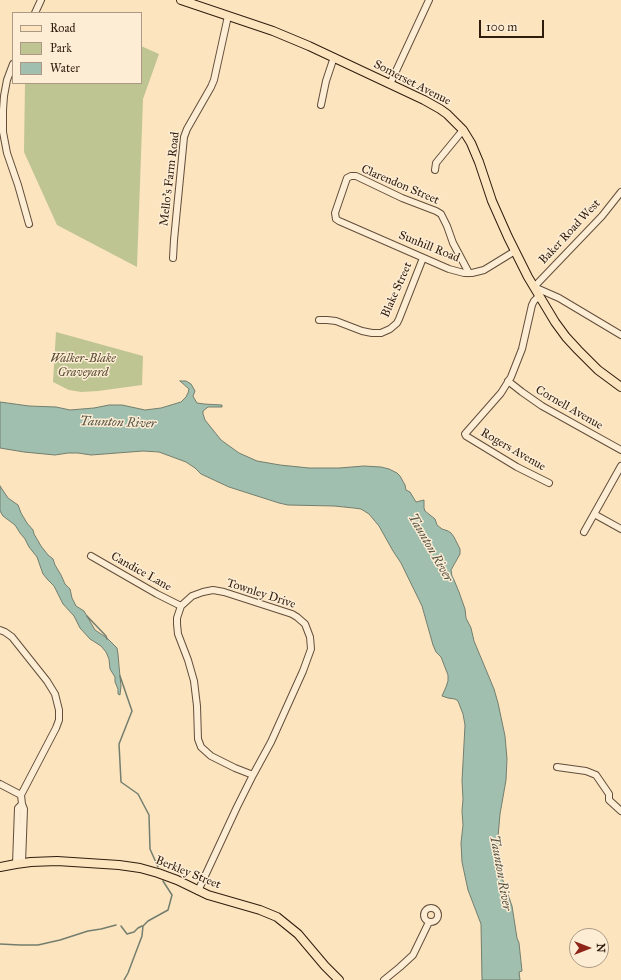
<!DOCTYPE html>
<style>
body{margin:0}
#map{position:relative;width:621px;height:980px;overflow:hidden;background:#fce4bf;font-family:"IM FELL Great Primer",serif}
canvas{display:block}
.legend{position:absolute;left:12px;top:12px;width:130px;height:72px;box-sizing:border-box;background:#fdedd5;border:1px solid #ab9985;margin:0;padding:5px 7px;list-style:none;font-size:12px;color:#2f1c0d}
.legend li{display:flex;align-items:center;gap:8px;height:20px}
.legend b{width:20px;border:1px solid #ab9985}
.north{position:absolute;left:569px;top:928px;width:40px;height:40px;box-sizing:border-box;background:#fdedd5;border:1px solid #ab9985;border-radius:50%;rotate:90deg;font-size:11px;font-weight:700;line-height:16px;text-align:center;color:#2f1c0d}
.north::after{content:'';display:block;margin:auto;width:14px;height:18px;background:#8f2418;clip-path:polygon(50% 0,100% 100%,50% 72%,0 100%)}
.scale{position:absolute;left:479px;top:20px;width:65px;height:18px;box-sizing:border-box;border:2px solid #2f1c0d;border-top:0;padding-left:5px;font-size:12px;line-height:14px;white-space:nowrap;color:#2f1c0d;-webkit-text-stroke:3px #fdedd5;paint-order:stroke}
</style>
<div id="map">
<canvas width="621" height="980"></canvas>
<ul class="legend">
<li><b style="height:5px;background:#fce4bf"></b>Road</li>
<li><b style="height:11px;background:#bec492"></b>Park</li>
<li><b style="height:11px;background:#a0bfae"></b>Water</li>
</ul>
<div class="north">N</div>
<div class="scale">100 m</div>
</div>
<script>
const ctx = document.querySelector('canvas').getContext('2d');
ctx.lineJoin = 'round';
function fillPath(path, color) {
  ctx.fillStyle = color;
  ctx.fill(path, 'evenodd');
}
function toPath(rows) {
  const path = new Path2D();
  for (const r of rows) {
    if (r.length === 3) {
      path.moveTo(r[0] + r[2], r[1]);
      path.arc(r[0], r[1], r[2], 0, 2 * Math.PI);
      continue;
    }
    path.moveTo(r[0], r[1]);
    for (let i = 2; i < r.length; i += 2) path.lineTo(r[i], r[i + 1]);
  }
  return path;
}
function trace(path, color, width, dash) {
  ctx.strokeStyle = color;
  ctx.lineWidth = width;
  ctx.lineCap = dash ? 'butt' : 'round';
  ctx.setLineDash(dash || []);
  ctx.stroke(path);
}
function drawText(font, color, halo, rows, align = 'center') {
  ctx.font = font + ' "IM FELL Great Primer",serif';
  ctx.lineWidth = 3;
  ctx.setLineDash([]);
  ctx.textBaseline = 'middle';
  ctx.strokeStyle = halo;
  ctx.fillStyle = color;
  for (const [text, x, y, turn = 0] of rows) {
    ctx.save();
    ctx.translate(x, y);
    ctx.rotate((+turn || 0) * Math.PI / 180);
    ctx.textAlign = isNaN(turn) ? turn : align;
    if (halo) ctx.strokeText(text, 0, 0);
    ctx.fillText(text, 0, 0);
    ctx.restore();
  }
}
fillPath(toPath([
 [141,46,159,54,143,99,137,267,57,225,24,152,25,83,141,83],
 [56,332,143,356,142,385,98,391,81,392,69,390,53,382]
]), '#bec492');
const water = toPath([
 [180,381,186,381,191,384,195,391,193,396,194,398,197,403,204,404,222,405,222,407,208,407,203,411,203,414,205,420,221,440,239,453,257,461,280,465,309,468,339,468,364,466,381,467,389,469,397,473,400,476,405,485,406,490,410,492,416,502,424,500,424,508,425,511,435,519,437,525,442,529,448,531,451,533,454,537,460,549,460,554,451,570,452,576,454,580,459,592,465,609,466,618,471,628,474,641,494,689,498,703,505,736,507,759,506,780,500,814,498,837,499,850,501,863,501,875,512,906,517,938,519,943,522,971,519,972,520,980,482,980,481,924,468,890,462,862,461,843,463,825,462,811,463,799,462,781,465,725,463,714,458,701,455,699,448,698,442,696,446,687,448,681,448,675,441,657,436,652,433,645,422,606,401,563,393,551,379,526,369,514,361,509,354,508,334,506,288,505,279,503,229,487,201,474,195,468,186,462,159,452,143,451,91,455,78,453,68,453,55,455,24,452,0,448,0,402,29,406,56,407,70,410,94,408,109,405,122,405,145,410,161,408,181,402,186,397,188,393,189,389,180,381],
 [0,486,8,498,18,505,21,513,27,523,33,530,34,534,41,546,48,555,53,559,55,565,61,575,65,584,70,589,72,598,76,606,84,611,95,630,107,638,117,648,118,654,119,666,121,686,120,695,118,694,118,689,115,682,115,677,110,669,109,659,106,652,101,646,90,639,80,628,74,616,63,604,54,586,48,580,43,574,37,557,29,547,25,539,20,533,15,525,3,516,0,511,0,486]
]);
fillPath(water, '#a0bfae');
trace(water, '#737e6e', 1);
trace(toPath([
 [87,616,106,636,107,639],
 [120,676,132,711,119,744,121,782,138,794,149,815,150,849,158,867],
 [121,926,127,934,134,932,138,928,142,926],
 [0,944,20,945,38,945,60,940,88,931,101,929,116,925],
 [124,980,128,973,142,936,143,926,148,921,168,910,172,895,163,881]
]), '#737e6e', 1.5);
const minor = toPath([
 [35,13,41,0],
 [13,64,7,80,4,96,3,110,3,132,7,153,18,185,29,224],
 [390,84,429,0],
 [321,105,326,81,334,57],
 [435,170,436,163,463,130],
 [621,192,602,216,534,287,559,298,621,335],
 [173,258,174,240,184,137,187,129,211,87,214,80,228,16],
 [469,273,453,243,447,226,441,214,436,211,402,198,356,176,351,176,347,178,335,213,336,219,339,221,449,269,464,273,472,273,484,270,515,251],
 [539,296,534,301,532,305,522,349,511,377,501,393,465,434,466,436,517,467,549,483],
 [319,320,327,320,336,321,362,331,372,333,381,333,390,329,397,323,399,319,423,258],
 [508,381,522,392,542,406,621,450],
 [594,514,621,529],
 [584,532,621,466],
 [91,556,157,594,181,606],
 [0,630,5,632,12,637,47,681,55,694,59,710,59,720,56,728,21,795,22,804,24,809,22,863],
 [557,767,586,771,596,775,609,794,609,800,621,811],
 [0,784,21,795],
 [16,864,18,808,22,804],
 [198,891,237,807,253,775,235,768,211,756,201,747,198,739,197,706,194,681,188,660,178,634,177,624,177,618,181,606,192,596,203,592,213,590,224,592,292,614,297,617,305,624,310,637,311,649,303,671,271,742,253,775],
 [431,915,7],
 [384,980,400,967,413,955,429,922]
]);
const major = toPath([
 [181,0,273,31,309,46,424,100,440,109,447,114,463,130,471,143,479,162,492,201,508,237,528,277,555,322,566,337,578,350,598,370,621,387],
 [0,867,16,864,31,862,57,861,119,865,140,868,158,873,177,880,208,895,260,910,277,917,298,934,325,966,339,980]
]);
trace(minor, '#624e3a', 8);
trace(major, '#2f1c0d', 10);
trace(minor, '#fdedd5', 6);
trace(major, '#fce4bf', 8);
drawText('12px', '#2f1c0d', '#fdedd5', [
 ["Somerset Avenue",412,83,27],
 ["Mello's Farm Road",170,179,-83],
 ["Clarendon Street",400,185,23],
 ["Baker Road West",570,232,-47],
 ["Sunhill Road",429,247,22],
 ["Blake Street",397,290,-66],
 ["Cornell Avenue",569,408,30],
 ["Rogers Avenue",513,450,30],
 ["Candice Lane",141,572,29],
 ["Townley Drive",261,594,18],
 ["Berkley Street",188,873,22]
]);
drawText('italic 12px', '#5a4e35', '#fdedd5', [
 ["Walker-Blake",83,359],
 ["Graveyard",83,373]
]);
drawText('italic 13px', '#575545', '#fdedd5', [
 ["Taunton River",118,423,2],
 ["Taunton River",430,548,60],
 ["Taunton River",500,873,80]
]);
</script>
